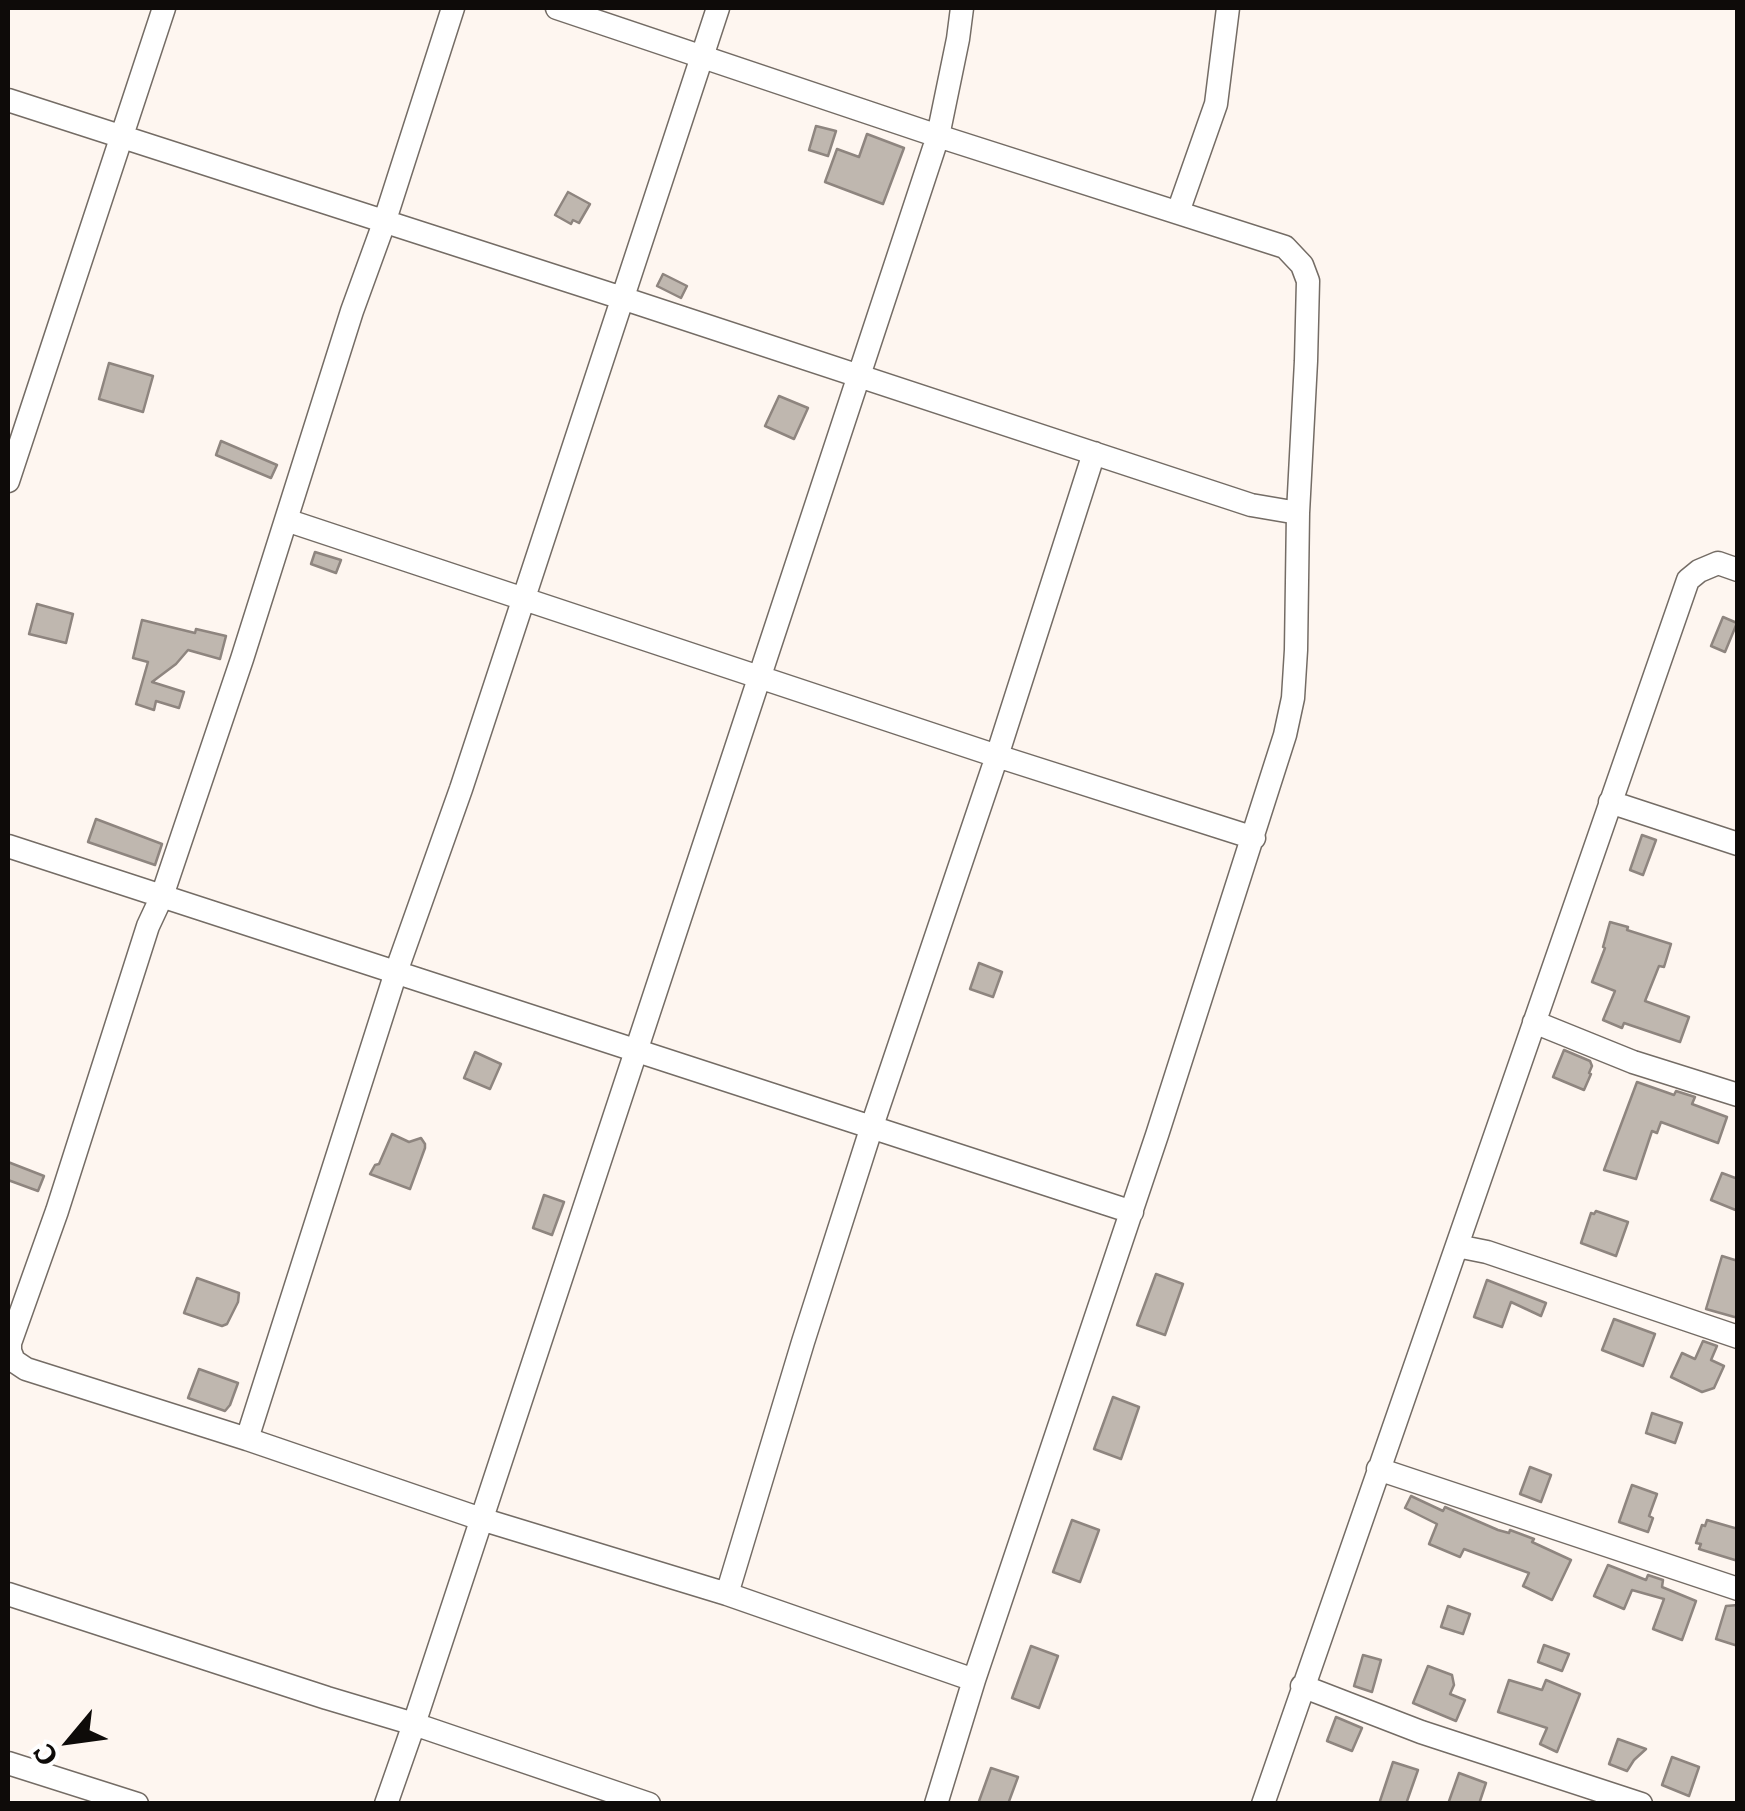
<!DOCTYPE html>
<meta charset="utf-8">
<style>
body{margin:0}
#map{position:relative;width:1745px;height:1811px;overflow:hidden;background:#fef6f0;font-family:Literata,serif}
canvas{display:block}
.frame{position:absolute;inset:0;border:10px solid #0e0b09;pointer-events:none}
.north{position:absolute;left:20px;top:1691px;width:100px;height:100px;-webkit-text-stroke:8px #fff;paint-order:stroke;rotate:241deg;font-size:28px;font-weight:700;line-height:40px;text-align:center;color:#0e0b09}
.north::after{content:'';display:block;margin:auto;width:35px;height:45px;background:#0e0b09;clip-path:polygon(50% 0,100% 100%,50% 72%,0 100%)}
</style>
<div id="map">
<canvas width="1745" height="1811"></canvas>
<div class="frame"></div>
<div class="north">С</div>
</div>
<script>
const ctx = document.querySelector('canvas').getContext('2d');
ctx.lineJoin = 'round';
function fillPath(path, color) {
  ctx.fillStyle = color;
  ctx.fill(path, 'evenodd');
}
function toPath(rows) {
  const path = new Path2D();
  for (const r of rows) {
    path.moveTo(r[0], r[1]);
    for (let i = 2; i < r.length; i += 2) path.lineTo(r[i], r[i + 1]);
  }
  return path;
}
function trace(path, color, width, dash) {
  ctx.strokeStyle = color;
  ctx.lineWidth = width;
  ctx.lineCap = dash ? 'butt' : 'round';
  ctx.setLineDash(dash || []);
  ctx.stroke(path);
}
const building = toPath([
 [816,126,836,131,828,156,809,150,816,126],
 [867,134,904,148,883,204,825,182,837,149,859,157,867,134],
 [568,192,590,204,579,223,573,220,571,224,555,215,568,192],
 [663,274,687,286,681,298,657,286,663,274],
 [109,363,153,376,143,412,99,399,109,363],
 [779,396,808,408,794,439,765,426,779,396],
 [221,441,277,465,271,478,216,455,221,441],
 [315,552,341,560,336,573,311,564,315,552],
 [37,604,73,614,66,643,29,634,37,604],
 [1723,617,1737,623,1725,652,1711,646,1723,617],
 [142,620,195,633,196,629,226,636,220,659,188,650,176,664,152,682,184,692,179,708,156,701,154,710,136,704,148,662,133,658,142,620],
 [96,819,162,844,155,865,88,842,96,819],
 [1642,835,1656,840,1643,875,1630,870,1642,835],
 [1610,922,1628,927,1627,930,1671,944,1664,967,1659,966,1645,1001,1689,1017,1680,1042,1624,1023,1622,1028,1603,1020,1615,991,1592,982,1605,948,1603,947,1610,922],
 [979,963,1002,972,993,997,970,989,979,963],
 [1564,1050,1590,1061,1592,1066,1589,1073,1591,1074,1584,1090,1553,1077,1564,1050],
 [475,1052,501,1064,490,1089,464,1078,475,1052],
 [1637,1082,1674,1095,1676,1091,1695,1097,1692,1104,1727,1117,1718,1143,1661,1122,1657,1133,1652,1131,1636,1179,1604,1170,1637,1082],
 [392,1134,409,1142,421,1138,425,1144,425,1148,410,1189,370,1174,375,1165,379,1164,392,1134],
 [8,1162,44,1176,38,1191,8,1180,8,1162],
 [1722,1173,1738,1179,1738,1211,1711,1200,1722,1173],
 [544,1195,564,1202,552,1235,533,1228,544,1195],
 [1596,1211,1628,1222,1616,1256,1581,1243,1591,1213,1594,1214,1596,1211],
 [1722,1256,1738,1261,1738,1318,1706,1309,1722,1256],
 [1156,1274,1183,1284,1165,1335,1137,1325,1156,1274],
 [197,1278,239,1293,238,1302,227,1324,222,1326,184,1313,197,1278],
 [1487,1280,1546,1303,1541,1316,1511,1302,1502,1327,1474,1317,1487,1280],
 [1614,1319,1655,1334,1643,1366,1602,1350,1614,1319],
 [1703,1341,1717,1346,1711,1360,1724,1366,1714,1388,1702,1392,1671,1377,1682,1353,1695,1359,1703,1341],
 [199,1369,238,1383,230,1405,225,1411,188,1398,199,1369],
 [1113,1397,1139,1407,1121,1459,1094,1449,1113,1397],
 [1652,1413,1682,1423,1675,1443,1646,1433,1652,1413],
 [1530,1467,1551,1475,1541,1502,1520,1494,1530,1467],
 [1632,1485,1657,1494,1649,1516,1653,1518,1648,1532,1619,1522,1632,1485],
 [1411,1496,1443,1511,1445,1507,1498,1530,1509,1533,1510,1530,1534,1539,1532,1542,1571,1560,1552,1600,1523,1586,1529,1573,1464,1549,1460,1557,1429,1544,1437,1524,1405,1508,1411,1496],
 [1072,1520,1099,1530,1080,1582,1053,1572,1072,1520],
 [1707,1520,1738,1529,1738,1561,1699,1549,1701,1544,1696,1543,1702,1525,1705,1526,1707,1520],
 [1608,1565,1646,1580,1648,1575,1663,1580,1662,1587,1696,1601,1682,1640,1653,1629,1664,1599,1632,1590,1624,1609,1594,1596,1608,1565],
 [1738,1605,1738,1646,1716,1639,1726,1606,1738,1605],
 [1448,1606,1470,1614,1463,1634,1441,1627,1448,1606],
 [1544,1645,1569,1654,1562,1671,1538,1662,1544,1645],
 [1031,1646,1058,1656,1039,1708,1012,1698,1031,1646],
 [1363,1655,1381,1660,1372,1692,1354,1686,1363,1655],
 [1428,1666,1452,1675,1454,1685,1450,1694,1465,1700,1456,1721,1413,1703,1428,1666],
 [1509,1680,1542,1690,1546,1680,1580,1694,1557,1752,1540,1744,1547,1728,1498,1712,1509,1680],
 [1336,1717,1362,1728,1352,1751,1327,1741,1336,1717],
 [1618,1739,1646,1749,1634,1760,1627,1771,1609,1764,1618,1739],
 [1672,1757,1699,1767,1689,1796,1662,1785,1672,1757],
 [1393,1762,1418,1770,1406,1804,1379,1804,1393,1762],
 [991,1768,1018,1777,1008,1804,978,1804,991,1768],
 [1459,1773,1486,1783,1479,1804,1448,1804,1459,1773]
]);
fillPath(building, '#bfb7af');
trace(building, '#8e857f', 2.5);
const minor = toPath([
 [453,8,384,223,352,311,242,659,162,896,148,926,57,1211,10,1343,10,1351,14,1361,26,1369,247,1439,481,1519,727,1594,974,1680],
 [557,8,938,136,1285,247,1302,265,1308,281,1306,361,1298,513,1296,650,1293,698,1285,735,1157,1135,974,1680,936,1804],
 [8,100,622,298,1251,505,1298,513],
 [1178,212,1216,104,1228,8],
 [8,481,164,8],
 [286,520,997,756,1254,838],
 [1610,802,1738,844],
 [8,846,1132,1212],
 [1534,1022,1633,1062,1738,1095],
 [1457,1246,1487,1252,1738,1337],
 [247,1439,396,972,461,789,718,8],
 [1378,1469,1738,1589],
 [8,1594,327,1698,414,1724,649,1804],
 [727,1594,803,1342,872,1126,997,756,1094,453],
 [1302,1686,1421,1732,1641,1804],
 [8,1763,137,1804],
 [386,1804,414,1724,938,136,958,39,962,8],
 [1263,1804,1688,580,1699,571,1718,563,1738,570]
]);
trace(minor, '#746c65', 25);
trace(minor, '#fff', 22);
</script>
